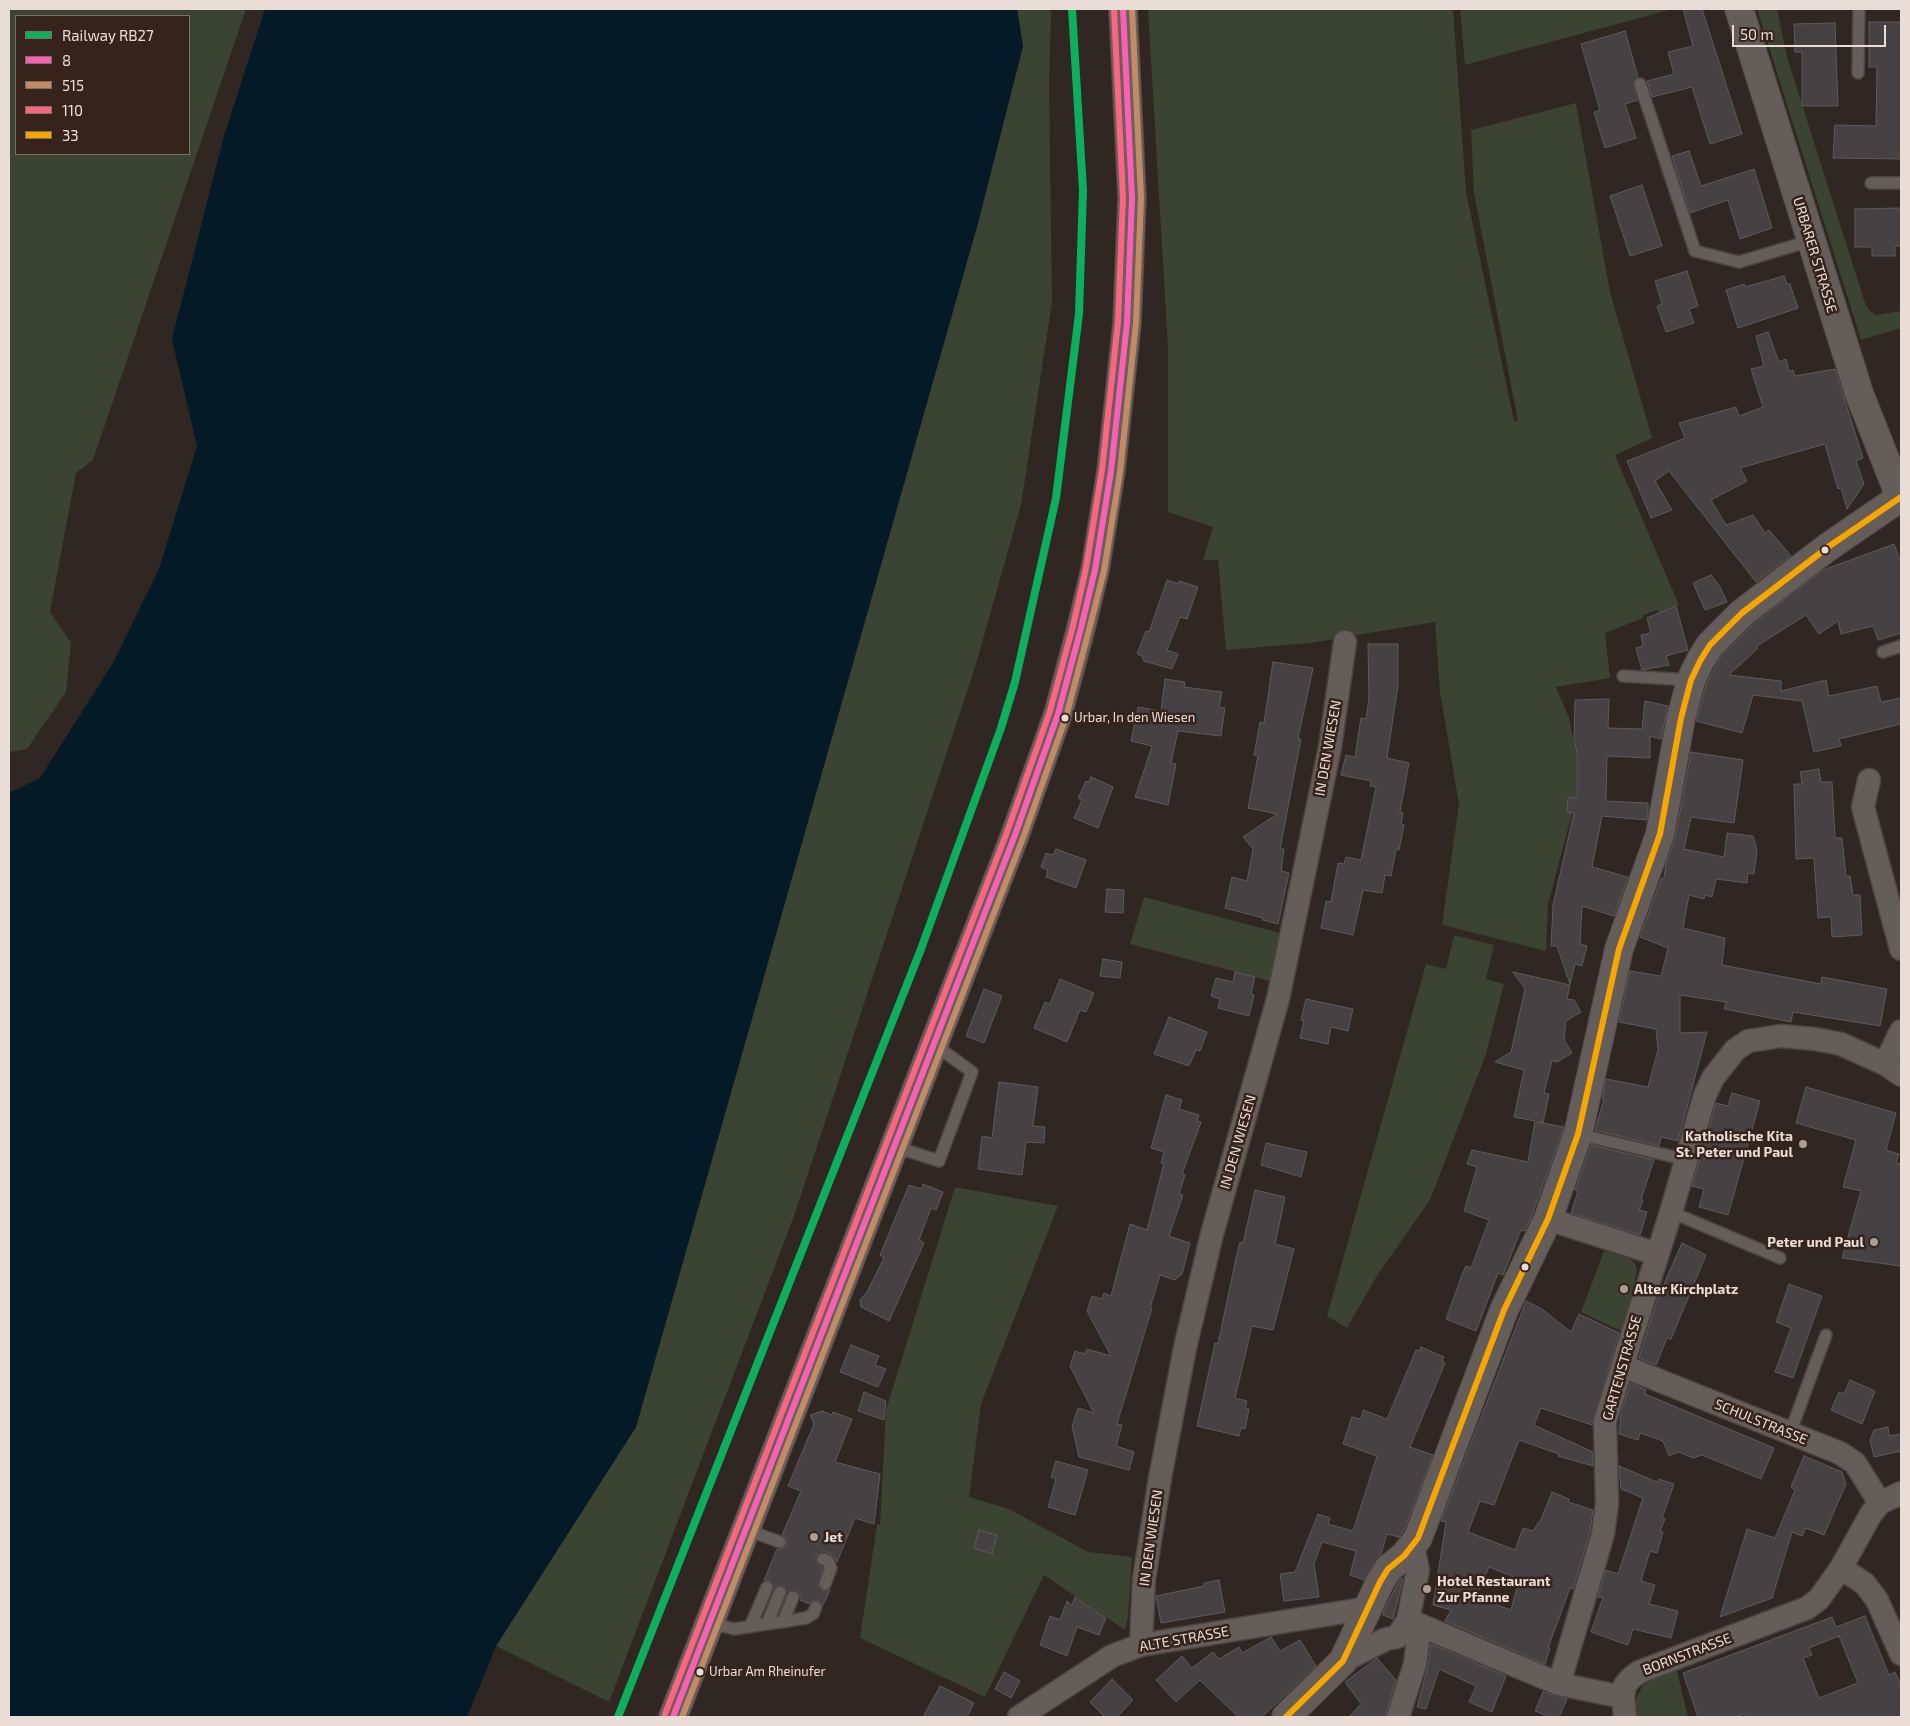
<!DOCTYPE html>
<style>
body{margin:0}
#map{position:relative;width:1910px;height:1726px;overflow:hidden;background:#302622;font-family:"Exo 2",sans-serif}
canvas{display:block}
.frame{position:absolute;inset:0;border:10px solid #eaddd8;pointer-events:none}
.legend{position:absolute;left:15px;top:15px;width:175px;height:140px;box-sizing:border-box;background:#36241c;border:1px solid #7e6e67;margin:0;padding:6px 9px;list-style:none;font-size:15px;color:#eaddd8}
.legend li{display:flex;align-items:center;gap:10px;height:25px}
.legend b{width:25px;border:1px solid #7e6e67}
.scale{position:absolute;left:1732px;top:25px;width:154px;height:22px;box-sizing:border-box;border:2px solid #eaddd8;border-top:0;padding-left:6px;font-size:15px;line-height:18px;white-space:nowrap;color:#eaddd8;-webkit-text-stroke:4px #36241c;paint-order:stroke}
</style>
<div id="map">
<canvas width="1910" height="1726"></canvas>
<div class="frame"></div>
<ul class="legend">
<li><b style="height:6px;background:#0daf5c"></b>Railway RB27</li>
<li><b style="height:6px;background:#f860b3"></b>8</li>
<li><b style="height:6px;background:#c18c65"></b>515</li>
<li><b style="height:6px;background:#fa6682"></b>110</li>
<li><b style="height:6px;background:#f7a600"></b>33</li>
</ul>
<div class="scale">50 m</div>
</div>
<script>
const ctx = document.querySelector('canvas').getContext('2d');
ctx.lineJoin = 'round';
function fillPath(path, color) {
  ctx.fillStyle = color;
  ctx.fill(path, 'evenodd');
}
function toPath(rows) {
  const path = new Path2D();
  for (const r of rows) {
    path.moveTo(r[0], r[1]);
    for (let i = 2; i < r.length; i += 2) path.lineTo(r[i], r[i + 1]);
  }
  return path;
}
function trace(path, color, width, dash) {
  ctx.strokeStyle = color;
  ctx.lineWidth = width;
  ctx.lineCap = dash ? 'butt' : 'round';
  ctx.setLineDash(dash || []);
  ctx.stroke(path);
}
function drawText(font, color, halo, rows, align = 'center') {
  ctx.font = font + ' "Exo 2",sans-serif';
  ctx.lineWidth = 5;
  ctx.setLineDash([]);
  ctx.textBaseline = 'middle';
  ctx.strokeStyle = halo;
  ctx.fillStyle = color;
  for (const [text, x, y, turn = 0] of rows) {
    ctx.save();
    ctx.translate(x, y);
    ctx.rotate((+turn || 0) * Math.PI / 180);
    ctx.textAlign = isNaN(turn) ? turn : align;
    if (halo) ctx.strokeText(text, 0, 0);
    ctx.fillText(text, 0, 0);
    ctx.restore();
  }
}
fillPath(toPath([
 [9,9,246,9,93,460,76,473,50,612,71,643,66,692,27,749,9,752],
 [16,16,189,16,189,154,16,154],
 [1017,9,1050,9,1051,14,1049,86,1052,302,1021,505,976,664,794,1216,609,1702,496,1646,636,1427,978,223,1023,46],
 [1148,9,1453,9,1466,192,1514,421,1518,421,1474,193,1471,130,1576,103,1610,292,1652,438,1615,455,1679,605,1659,613,1657,610,1643,615,1643,618,1605,633,1610,678,1556,687,1569,718,1576,753,1576,798,1548,904,1546,951,1442,925,1459,804,1440,692,1435,622,1310,643,1226,650,1218,560,1203,560,1213,527,1168,512,1168,348],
 [1460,9,1673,9,1465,65],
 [1757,9,1777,9,1787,57,1865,303,1870,311,1876,315,1901,311,1901,328,1861,340],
 [1144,897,1280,933,1270,981,1130,944],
 [1454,935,1494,945,1486,979,1504,984,1486,1054,1430,1200,1378,1274,1347,1328,1327,1316,1426,964,1446,969],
 [955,1187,1058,1206,981,1404,969,1497,1009,1509,1088,1552,1132,1557,1128,1616,1125,1630,1044,1575,985,1697,860,1638,877,1524,880,1525,886,1410],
 [1604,1251,1629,1258,1635,1264,1637,1270,1635,1281,1639,1283,1623,1332,1581,1312],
 [1676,1667,1688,1717,1632,1717,1637,1696,1647,1678]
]), '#3b4332');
fillPath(toPath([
 [265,9,1017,9,1023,46,978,223,636,1427,496,1646,467,1717,9,1717,9,793,40,778,113,663,159,569,197,446,172,339,224,136]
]), '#041b27');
const building = toPath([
 [1683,9,1702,9,1742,134,1710,144,1692,87,1652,97,1647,81,1674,74,1668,52,1693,46,1683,9],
 [1869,22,1901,22,1901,159,1833,158,1835,125,1876,126,1877,67,1869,67,1869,22],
 [1835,23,1838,106,1802,106,1802,52,1795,52,1794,24,1835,23],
 [1625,31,1638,77,1633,83,1638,100,1625,104,1636,138,1605,148,1594,112,1600,110,1581,44,1625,31],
 [1689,151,1701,186,1754,169,1772,228,1740,239,1728,200,1690,213,1672,156,1689,151],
 [1642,185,1662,246,1630,256,1610,196,1642,185],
 [1901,208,1901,246,1895,246,1895,256,1872,256,1872,247,1855,247,1855,209,1901,208],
 [1687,271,1698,306,1689,309,1694,323,1666,332,1657,306,1662,304,1655,281,1687,271],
 [1784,276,1787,284,1790,284,1798,308,1738,328,1726,290,1744,284,1745,287,1784,276],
 [1768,332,1779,362,1786,359,1789,371,1793,370,1795,376,1835,369,1863,458,1856,461,1864,484,1847,509,1841,488,1838,489,1825,444,1740,468,1747,481,1711,500,1726,525,1753,515,1765,533,1769,530,1791,556,1756,582,1669,471,1655,481,1672,510,1651,518,1627,461,1685,438,1679,423,1736,407,1739,416,1763,407,1751,369,1764,366,1756,336,1768,332],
 [1894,544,1901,562,1901,633,1878,640,1873,626,1841,634,1838,621,1819,634,1806,615,1757,646,1758,648,1729,675,1781,681,1781,691,1826,680,1829,696,1877,686,1881,702,1901,698,1901,724,1839,739,1841,746,1814,752,1802,701,1753,695,1742,733,1696,721,1706,685,1714,669,1722,655,1752,625,1823,570,1894,544],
 [1711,575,1719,585,1727,602,1705,610,1693,583,1711,575],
 [1167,580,1178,584,1179,581,1198,587,1187,619,1180,617,1167,650,1178,654,1172,669,1144,661,1142,656,1137,654,1146,631,1149,632,1167,580],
 [1676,606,1688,650,1666,656,1669,665,1642,670,1636,648,1643,646,1641,635,1651,633,1647,618,1676,606],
 [1368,644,1398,644,1398,685,1387,758,1409,763,1400,812,1403,813,1401,824,1404,825,1399,850,1396,849,1391,876,1385,875,1382,893,1363,890,1353,935,1321,928,1326,901,1331,902,1338,863,1344,864,1346,857,1361,860,1376,787,1370,786,1371,781,1341,775,1346,755,1355,757,1361,718,1366,719,1369,698,1368,644],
 [1273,662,1313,668,1298,739,1301,739,1280,849,1284,849,1281,871,1289,873,1278,924,1263,920,1263,918,1225,908,1232,877,1247,881,1253,849,1243,837,1277,814,1248,808,1258,756,1254,755,1260,722,1264,723,1273,662],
 [1165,679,1185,682,1184,687,1222,692,1219,707,1225,708,1221,736,1178,731,1171,763,1176,764,1168,805,1135,797,1152,746,1131,741,1138,707,1161,711,1165,679],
 [1609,699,1608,728,1642,729,1645,701,1668,706,1661,739,1650,736,1650,758,1607,756,1606,801,1648,803,1648,812,1647,820,1602,816,1592,867,1628,877,1614,916,1582,906,1580,944,1587,946,1582,966,1575,964,1570,984,1557,946,1551,946,1553,905,1574,813,1567,812,1568,798,1577,797,1577,754,1574,738,1575,700,1609,699],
 [1691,752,1743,760,1734,823,1691,817,1684,849,1724,857,1727,833,1753,836,1757,850,1754,874,1748,873,1747,883,1716,879,1712,897,1705,895,1704,899,1689,895,1683,928,1725,938,1722,965,1821,984,1822,977,1887,989,1880,1026,1793,1012,1791,1022,1724,1009,1726,1002,1680,995,1680,1033,1707,1032,1678,1141,1661,1137,1659,1146,1595,1130,1604,1099,1602,1099,1606,1079,1648,1087,1658,1050,1656,1029,1619,1022,1630,971,1661,976,1668,948,1640,937,1661,879,1664,878,1666,863,1675,839,1691,752],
 [1819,769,1821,782,1832,782,1835,838,1842,838,1846,876,1850,876,1853,895,1860,895,1862,935,1832,937,1831,917,1818,918,1814,858,1796,859,1794,784,1802,784,1800,772,1819,769],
 [1091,777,1113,787,1098,828,1074,818,1082,800,1078,798,1086,781,1089,782,1091,777],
 [1056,849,1086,860,1076,888,1046,877,1048,870,1041,867,1046,853,1053,855,1056,849],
 [1107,889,1124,890,1123,913,1105,912,1107,889],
 [1103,959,1122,962,1120,978,1100,976,1103,959],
 [1235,972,1255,977,1251,994,1254,995,1249,1016,1218,1008,1220,999,1211,996,1216,978,1233,982,1235,972],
 [1513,972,1570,985,1567,999,1574,1000,1581,1012,1566,1021,1564,1040,1572,1053,1557,1062,1552,1061,1544,1093,1549,1094,1543,1123,1537,1122,1564,1127,1563,1130,1531,1218,1525,1231,1521,1230,1503,1275,1498,1273,1476,1331,1446,1319,1462,1275,1466,1266,1471,1268,1489,1220,1464,1211,1477,1167,1467,1164,1472,1150,1528,1162,1535,1121,1514,1117,1524,1070,1495,1062,1511,1052,1525,989,1513,972],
 [1060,979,1094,993,1086,1012,1080,1010,1067,1042,1034,1028,1045,1002,1050,1004,1060,979],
 [984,989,1002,996,984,1043,966,1036,984,989],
 [1306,999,1353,1009,1348,1031,1331,1027,1328,1044,1300,1038,1304,1021,1301,1020,1306,999],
 [1169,1017,1207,1032,1200,1051,1196,1050,1189,1066,1154,1054,1169,1017],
 [999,1082,1038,1087,1033,1126,1045,1127,1044,1143,1026,1142,1022,1175,978,1169,982,1136,992,1138,999,1082],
 [1806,1087,1896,1113,1886,1150,1899,1154,1896,1163,1901,1164,1901,1266,1842,1258,1861,1191,1843,1187,1856,1140,1796,1123,1806,1087],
 [1732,1093,1760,1101,1728,1215,1699,1207,1704,1189,1692,1186,1716,1103,1728,1106,1732,1093],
 [1166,1095,1182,1100,1179,1109,1199,1115,1197,1121,1201,1122,1182,1174,1185,1175,1179,1194,1183,1195,1169,1236,1190,1243,1182,1274,1175,1280,1160,1275,1150,1308,1152,1308,1117,1424,1122,1425,1116,1446,1134,1452,1129,1470,1079,1457,1072,1426,1078,1408,1094,1413,1070,1366,1075,1351,1085,1354,1087,1349,1111,1356,1087,1311,1092,1296,1102,1299,1104,1293,1111,1296,1130,1224,1147,1230,1164,1163,1161,1163,1164,1152,1151,1148,1166,1095],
 [1266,1143,1307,1152,1301,1177,1261,1165,1266,1143],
 [1591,1145,1654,1160,1641,1199,1643,1200,1639,1210,1647,1212,1640,1235,1571,1213,1578,1191,1575,1190,1591,1145],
 [923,1184,943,1192,936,1210,931,1208,919,1240,924,1243,889,1321,861,1307,860,1300,867,1292,884,1258,880,1255,909,1185,921,1189,923,1184],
 [1255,1190,1285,1197,1275,1244,1294,1249,1273,1330,1252,1326,1235,1398,1247,1401,1245,1408,1249,1409,1245,1429,1241,1428,1239,1436,1197,1426,1215,1343,1218,1344,1236,1258,1240,1242,1243,1243,1255,1190],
 [1682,1243,1706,1255,1671,1339,1667,1338,1656,1365,1639,1358,1657,1300,1682,1243],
 [1789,1284,1822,1296,1793,1378,1775,1372,1791,1328,1776,1322,1789,1284],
 [1526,1301,1542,1309,1571,1332,1579,1314,1619,1333,1592,1425,1541,1408,1534,1425,1593,1452,1593,1466,1558,1456,1559,1454,1519,1440,1494,1505,1480,1501,1468,1532,1515,1550,1523,1528,1533,1531,1541,1519,1552,1492,1569,1499,1568,1502,1593,1510,1590,1531,1573,1589,1570,1588,1548,1648,1550,1648,1545,1664,1445,1621,1451,1610,1433,1605,1446,1522,1441,1521,1526,1301],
 [1489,1567,1519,1579,1511,1610,1476,1597,1489,1567],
 [851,1345,879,1356,875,1365,886,1369,878,1387,840,1372,851,1345],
 [1421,1347,1444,1357,1442,1361,1445,1363,1410,1447,1433,1455,1404,1530,1399,1537,1387,1534,1381,1554,1364,1580,1350,1575,1356,1551,1322,1542,1314,1564,1319,1597,1284,1601,1280,1574,1295,1572,1318,1514,1330,1518,1328,1524,1353,1531,1377,1456,1343,1444,1352,1417,1361,1419,1363,1410,1387,1419,1416,1350,1419,1351,1421,1347],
 [1850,1380,1875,1391,1862,1424,1831,1410,1839,1392,1844,1394,1850,1380],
 [1631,1383,1646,1390,1645,1394,1774,1448,1761,1479,1702,1455,1693,1458,1679,1452,1669,1456,1663,1441,1640,1433,1638,1440,1619,1434,1621,1412,1631,1383],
 [864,1392,886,1401,884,1420,858,1411,864,1392],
 [822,1411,832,1415,833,1412,852,1419,835,1462,880,1474,874,1524,855,1518,837,1562,833,1555,826,1552,821,1552,816,1556,817,1563,823,1568,818,1586,823,1591,830,1590,823,1605,818,1600,812,1601,809,1604,800,1600,800,1595,796,1590,787,1592,783,1585,774,1587,770,1580,764,1580,777,1549,782,1549,787,1544,786,1538,782,1535,801,1491,788,1486,814,1424,810,1415,822,1411],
 [1888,1427,1889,1436,1901,1434,1901,1451,1874,1457,1870,1440,1874,1430,1888,1427],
 [1804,1456,1842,1472,1846,1484,1824,1535,1806,1528,1802,1536,1792,1532,1772,1598,1720,1617,1747,1529,1775,1538,1795,1490,1791,1487,1804,1456],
 [1056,1461,1088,1470,1075,1515,1048,1507,1056,1479,1051,1477,1056,1461],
 [1619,1466,1657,1482,1659,1479,1674,1484,1662,1518,1665,1519,1660,1531,1663,1532,1657,1553,1650,1551,1641,1581,1655,1585,1649,1604,1678,1611,1671,1638,1633,1629,1628,1645,1591,1632,1603,1598,1598,1597,1606,1570,1618,1574,1643,1498,1621,1489,1619,1466],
 [979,1530,997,1535,992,1554,974,1548,979,1530],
 [1400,1579,1403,1579,1393,1619,1383,1615,1383,1612,1400,1579],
 [1219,1580,1225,1612,1161,1623,1156,1596,1204,1586,1204,1583,1219,1580],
 [1075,1597,1106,1618,1099,1635,1077,1627,1067,1656,1040,1645,1050,1616,1060,1620,1067,1601,1072,1605,1075,1597],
 [1865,1616,1889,1675,1895,1672,1901,1685,1901,1717,1746,1717,1745,1714,1734,1717,1698,1717,1683,1673,1832,1617,1836,1627,1865,1616],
 [1839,1636,1858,1683,1819,1698,1803,1658,1812,1655,1809,1648,1839,1636],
 [1271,1637,1280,1651,1300,1640,1316,1666,1262,1717,1238,1717,1200,1680,1176,1702,1156,1680,1182,1656,1192,1668,1213,1652,1219,1659,1239,1647,1242,1653,1271,1637],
 [1431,1644,1506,1676,1492,1712,1469,1702,1476,1686,1439,1669,1426,1709,1417,1707,1428,1666,1431,1644],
 [1377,1658,1396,1680,1385,1717,1349,1717,1361,1704,1345,1682,1377,1658],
 [1004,1672,1020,1681,1011,1698,995,1689,1004,1672],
 [1112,1679,1133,1700,1117,1717,1105,1717,1090,1702,1112,1679],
 [940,1686,974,1703,967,1717,923,1717,940,1686],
 [1543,1692,1567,1699,1559,1717,1550,1717,1535,1711,1543,1692]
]);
fillPath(building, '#464143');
trace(building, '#5f5a5c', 1);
const service = toPath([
 [1858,73,1859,9],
 [1640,84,1695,251,1739,262,1810,241],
 [1871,183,1901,183],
 [1883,652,1901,646],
 [1623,676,1691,680],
 [1578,1134,1687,1160],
 [896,1147,939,1161,972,1072,935,1045],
 [1671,1212,1780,1258],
 [1790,1433,1826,1335],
 [747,1530,780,1542],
 [823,1559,828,1561,831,1568,825,1584],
 [783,1622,793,1597],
 [711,1623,734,1629,806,1618,813,1614,816,1607],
 [767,1624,780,1592],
 [750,1627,767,1587]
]);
const minor = toPath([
 [1869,780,1863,807,1901,949],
 [1885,1064,1901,1031],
 [1548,1219,1657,1254],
 [1623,1366,1840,1453,1855,1463,1880,1503],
 [1841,1568,1865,1584,1877,1600,1901,1654],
 [1408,1620,1559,1684,1623,1697],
 [1141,1645,1144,1579,1160,1478,1185,1348,1212,1234,1278,999,1330,747,1345,642],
 [1343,1661,1386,1639,1397,1637,1408,1620,1418,1570,1413,1546],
 [1559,1684,1603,1534,1607,1503,1605,1421,1671,1212,1705,1095,1713,1078,1735,1050,1748,1041,1781,1036,1815,1039,1841,1044,1885,1064,1901,1075],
 [1019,1717,1112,1656,1141,1645,1368,1608],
 [1398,1717,1415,1664,1420,1625],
 [1625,1717,1623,1697,1625,1685,1631,1678,1639,1672,1807,1608,1819,1599,1841,1568,1871,1514,1880,1503,1901,1493]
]);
const tertiary = toPath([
 [1739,9,1859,393,1901,499],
 [1286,1717,1343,1661,1380,1582,1388,1569,1404,1556,1418,1538,1504,1310,1548,1219,1578,1134,1619,949,1660,834,1681,718,1691,680,1700,661,1710,645,1742,613,1828,547,1901,497]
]);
const primary = toPath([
 [673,1717,1015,835,1058,714,1081,628,1095,570,1111,471,1127,323,1132,198,1123,9]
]);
trace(service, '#4d4441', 14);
trace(minor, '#4d4441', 25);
trace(tertiary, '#4d4441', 30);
trace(primary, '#4d4441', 30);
trace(service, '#655d5a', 11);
trace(minor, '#655d5a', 22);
trace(tertiary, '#655d5a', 28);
trace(primary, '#6b5e5b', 28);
trace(toPath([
 [673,1717,1015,835,1058,714,1081,628,1095,570,1111,471,1127,323,1132,198,1123,9]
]), '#f860b3', 6);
trace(toPath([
 [682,1717,1023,838,1066,717,1089,630,1104,571,1120,472,1136,323,1141,198,1132,9]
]), '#c18c65', 6);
trace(toPath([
 [665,1714,1007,832,1050,711,1073,626,1086,568,1102,470,1118,322,1123,198,1114,9]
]), '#fa6682', 6);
trace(toPath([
 [1286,1717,1343,1661,1380,1582,1388,1569,1404,1556,1418,1538,1504,1310,1548,1219,1578,1134,1619,949,1660,834,1681,718,1691,680,1700,661,1710,645,1742,613,1828,547,1901,497]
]), '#f7a600', 6);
trace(toPath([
 [618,1717,921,949,1001,728,1015,682,1056,498,1079,314,1083,190,1072,9]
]), '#0daf5c', 8);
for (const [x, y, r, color] of [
 [1825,550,4.5,"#eaddd8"],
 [1065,718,4.5,"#eaddd8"],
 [1803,1144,5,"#a99d98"],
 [1874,1242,5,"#a99d98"],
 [1525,1267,4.5,"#eaddd8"],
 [1624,1289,5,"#a99d98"],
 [814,1537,5,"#a99d98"],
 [1427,1589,5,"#a99d98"],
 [700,1672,4.5,"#eaddd8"]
]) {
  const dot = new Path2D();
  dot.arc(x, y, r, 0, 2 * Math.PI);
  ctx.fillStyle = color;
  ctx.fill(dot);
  trace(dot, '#36241c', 2);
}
drawText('13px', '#eaddd8', '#36241c', [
 ["Urbar, In den Wiesen",1074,718],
 ["Urbar Am Rheinufer",709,1672]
], 'left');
drawText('14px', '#eaddd8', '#36241c', [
 ["URBARER STRASSE",1815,255,73],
 ["IN DEN WIESEN",1328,748,-80],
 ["IN DEN WIESEN",1238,1142,-74],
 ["GARTENSTRASSE",1622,1368,-74],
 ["SCHULSTRASSE",1761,1422,22],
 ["IN DEN WIESEN",1151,1538,-82],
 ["ALTE STRASSE",1184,1639,-10],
 ["BORNSTRASSE",1687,1654,-21]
]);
drawText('bold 14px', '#eaddd8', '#36241c', [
 ["Katholische Kita",1793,1136,"right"],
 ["St. Peter und Paul",1793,1152,"right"],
 ["Peter und Paul",1864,1242,"right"],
 ["Alter Kirchplatz",1634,1289],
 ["Jet",824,1537],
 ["Hotel Restaurant",1437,1581],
 ["Zur Pfanne",1437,1597]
], 'left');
</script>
